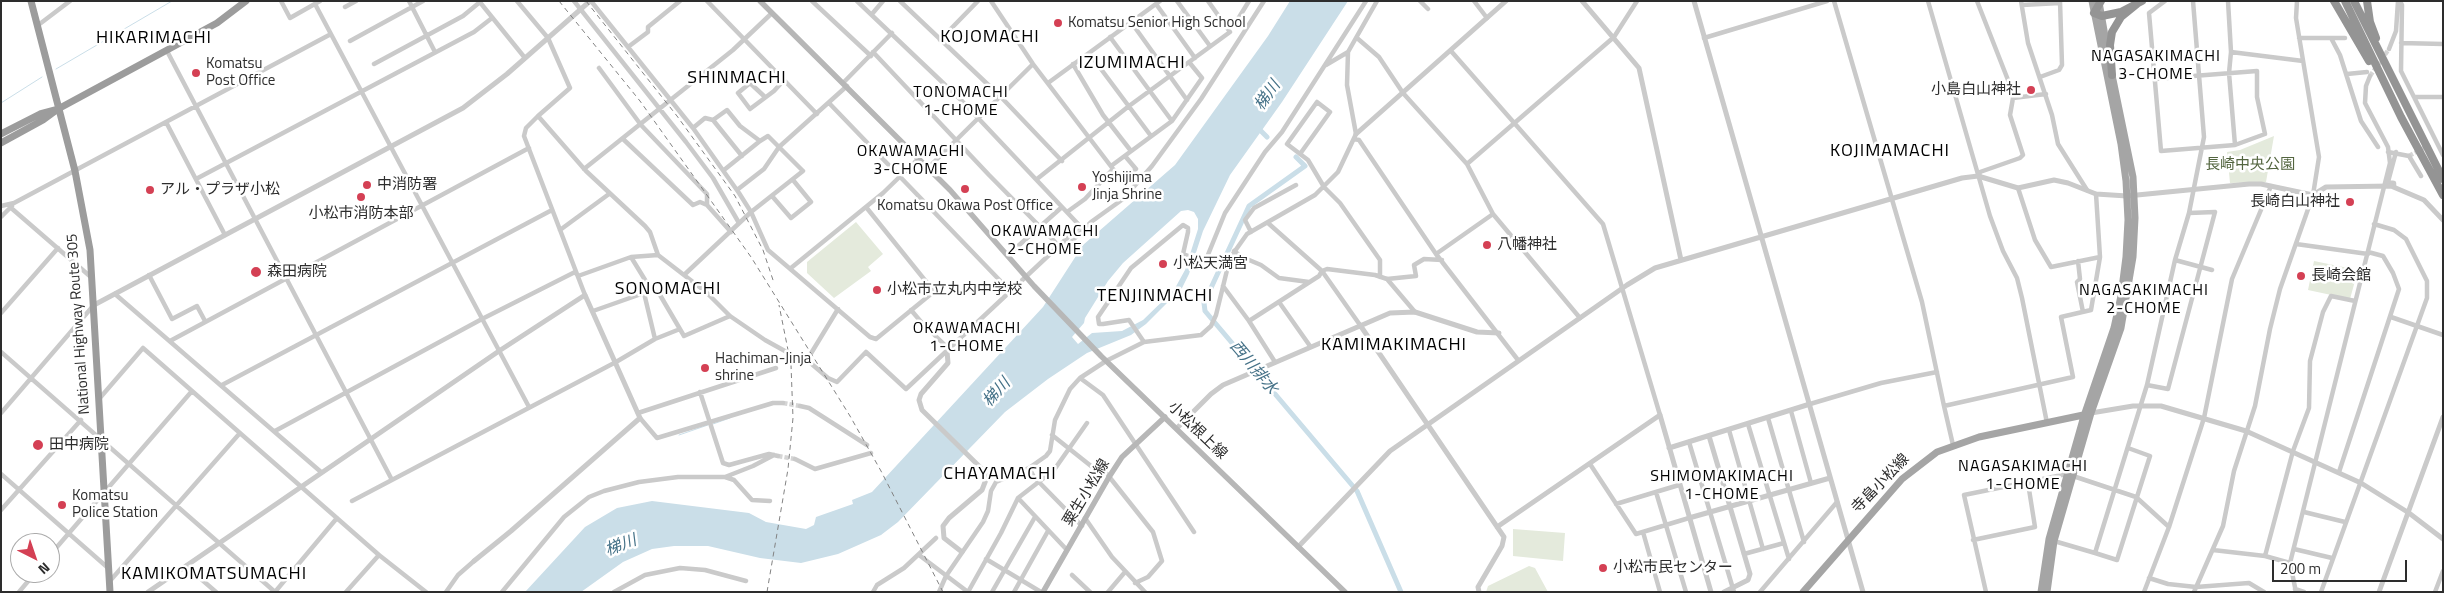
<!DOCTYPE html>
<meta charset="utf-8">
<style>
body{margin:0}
#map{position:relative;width:2444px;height:593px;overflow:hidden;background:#fff;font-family:"Titillium Web",sans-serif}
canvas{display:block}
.frame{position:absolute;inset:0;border:2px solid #2d2d2d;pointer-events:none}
.north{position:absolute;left:10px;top:533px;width:50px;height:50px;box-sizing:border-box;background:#fff;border:1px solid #ababab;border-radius:50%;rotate:139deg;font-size:14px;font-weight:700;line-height:20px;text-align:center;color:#2d2d2d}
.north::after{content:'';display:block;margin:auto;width:18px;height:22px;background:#d44054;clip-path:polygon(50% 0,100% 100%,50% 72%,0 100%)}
.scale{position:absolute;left:2272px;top:560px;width:135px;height:22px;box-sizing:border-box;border:2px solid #2d2d2d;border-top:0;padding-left:6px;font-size:15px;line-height:18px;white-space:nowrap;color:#2d2d2d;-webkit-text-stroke:4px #fff;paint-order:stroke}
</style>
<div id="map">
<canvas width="2444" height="593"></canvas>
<div class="frame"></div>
<div class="north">N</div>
<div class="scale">200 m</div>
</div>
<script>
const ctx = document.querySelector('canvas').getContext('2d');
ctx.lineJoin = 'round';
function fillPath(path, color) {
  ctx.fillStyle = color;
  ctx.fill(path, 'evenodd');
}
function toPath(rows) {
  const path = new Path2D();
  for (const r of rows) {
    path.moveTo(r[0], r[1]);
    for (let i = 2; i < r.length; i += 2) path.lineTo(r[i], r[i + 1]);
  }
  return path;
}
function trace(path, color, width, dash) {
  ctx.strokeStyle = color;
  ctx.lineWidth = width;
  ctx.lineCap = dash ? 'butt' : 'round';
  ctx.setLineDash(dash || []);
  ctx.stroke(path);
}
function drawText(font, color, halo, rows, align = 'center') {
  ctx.font = font + ' "Titillium Web","Noto Sans JP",sans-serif';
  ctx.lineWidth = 5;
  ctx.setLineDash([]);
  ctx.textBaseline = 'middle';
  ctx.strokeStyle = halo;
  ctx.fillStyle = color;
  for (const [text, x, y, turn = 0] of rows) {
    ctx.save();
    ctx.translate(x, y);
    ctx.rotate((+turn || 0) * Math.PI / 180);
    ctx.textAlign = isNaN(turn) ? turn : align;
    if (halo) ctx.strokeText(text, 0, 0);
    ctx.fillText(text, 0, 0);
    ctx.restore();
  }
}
fillPath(toPath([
 [2274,136,2266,182,2230,183,2227,152,2240,150],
 [856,222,883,254,868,267,871,271,834,298,807,273,807,262],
 [2314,261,2358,270,2350,299,2308,290],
 [1513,529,1565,533,1563,561,1513,556],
 [1529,566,1535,568,1548,592,1486,592,1488,586]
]), '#e4eadc');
fillPath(toPath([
 [1290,1,1348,1,1282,102,1230,175,1203,231,1189,274,1182,288,1146,324,1131,335,1087,353,1048,379,1005,412,898,522,881,535,838,554,801,563,760,558,708,546,674,546,652,549,623,562,581,592,525,592,585,527,617,508,652,501,749,513,766,522,806,529,814,525,816,517,853,504,852,500,872,492,1043,307,1083,245,1175,165,1268,36],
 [1188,210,1194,212,1198,219,1198,229,1185,270,1174,290,1143,320,1122,331,1092,333,1078,344,1072,337,1084,323,1085,318,1108,281,1123,263,1181,211]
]), '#cadee8');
trace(toPath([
 [56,69,172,1],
 [1,103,42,77],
 [713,424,730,418],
 [679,435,708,425]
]), '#cadee8', 1);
trace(toPath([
 [1257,127,1267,137],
 [1296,157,1305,166,1249,206,1204,303,1205,311,1357,491,1401,592]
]), '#cadee8', 5);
trace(toPath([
 [2370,76,2389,49],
 [2409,156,2431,144],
 [783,403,800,406],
 [778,456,795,459]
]), '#d5d5d5', 4.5, [4.5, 2]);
trace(toPath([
 [281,1,290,18,320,1],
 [409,1,435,52],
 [479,1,525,58],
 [517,1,548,38,570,88,538,116,526,128,524,136,585,295],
 [574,1,686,142,713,178,739,223],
 [591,1,693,128],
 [707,1,817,114],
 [812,1,871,56],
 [900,1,1000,96,1062,161],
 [991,1,1033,64,1113,169,1085,199,1067,212],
 [1177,1,1210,46],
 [1420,1,1428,9],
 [1474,1,1487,18],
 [1834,1,1922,302,1944,406],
 [1928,1,1990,216,2003,251,2017,278,2022,298,2047,423],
 [1977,1,2008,80,2013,98,2010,115,2023,155,2020,158,1980,172,1979,175],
 [2021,1,2028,43,2052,115,2058,144,2087,190],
 [2228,1,2231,52,2229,73,2235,145],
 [2400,1,2402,5,2401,71,2443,155],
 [315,4,529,407],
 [1156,4,1195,58],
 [2022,5,2060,3],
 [345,7,356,1],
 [872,14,883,1],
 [1131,22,1187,100],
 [37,26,70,1],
 [1228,29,1238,19,1249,1],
 [1110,37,1172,121],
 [1357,38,1379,57,1403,93,1467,164,1493,214,1580,318],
 [1704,38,1827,1],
 [2299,38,2345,38],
 [2331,38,2340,55,2361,121,2378,147],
 [940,40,978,1],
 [350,41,423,1],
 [2401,43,2443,44],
 [628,47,648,32,648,27,680,1],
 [2389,49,2396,31,2398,1],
 [167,51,392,480],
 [1451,51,1603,224,1660,415],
 [873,52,989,175,1060,247],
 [2231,52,2303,61],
 [1089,53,1151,136],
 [374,64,463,16,480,2],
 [1073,64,1103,115,1131,151],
 [1326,65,1348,52],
 [599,68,641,125,707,194,707,205,731,232],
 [2347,74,2367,72],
 [2040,77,2059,70,2062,65,2060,1],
 [2155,79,2257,71,2257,97,2265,134,2235,145,2161,151,2149,13,2165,1],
 [843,83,892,33],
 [1048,83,1160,1],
 [765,97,750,83,738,93,750,109,774,91,784,80],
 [2414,97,2443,97],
 [2013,98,2046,94],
 [829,103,1011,292],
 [538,116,586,171,645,226,650,232,658,255,706,292,730,316,765,340,803,361,807,360,838,309],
 [713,120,742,156],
 [166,122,225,235],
 [623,139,693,205,700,202,707,205],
 [1354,139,1359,140,1436,254,1518,360],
 [2388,152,2409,156,2421,176],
 [1300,154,1330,112,1317,102,1287,144,1308,160,1324,187,1340,203,1380,260,1380,277],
 [1467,164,1614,37,1637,1],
 [1111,166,1172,121,1202,78,1189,62],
 [928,168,1033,64],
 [584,169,733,50,772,13],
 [1113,169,1122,180,1136,169,1125,156],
 [724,170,760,141],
 [196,179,474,32,492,18],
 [1037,179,1129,106,1230,32,1208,1],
 [2394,187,2394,183,2388,182,2396,152],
 [2018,188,2035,240,2051,267,2100,257],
 [737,190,764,169,779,147,847,86],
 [772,196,791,218,811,202,793,180],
 [1,206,14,203,331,34],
 [10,207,92,278],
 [1,217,12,206],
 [1268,223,1322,271,1360,325],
 [560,230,609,194],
 [1251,232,1245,220,1254,208,1296,185],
 [1065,242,1070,243,1091,222,1123,199,1152,166,1201,99,1264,1],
 [2296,244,2368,254],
 [1234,251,1242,257,1261,265,1279,278,1309,282],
 [1436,254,1493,214],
 [1008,255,1062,207],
 [631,257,650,288,660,295,684,336,730,316],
 [2175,260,2212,270],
 [2078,261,2080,279,2077,282,2083,312],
 [791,268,883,193,919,158],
 [149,275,172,319,197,306,205,321],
 [684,275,751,212,803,171,768,136,760,141,740,126,727,110,713,120,705,118,693,128,739,193,751,212,768,250,870,337,876,339,931,294,932,289,866,207],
 [1387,279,1415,312],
 [1223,286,1249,321],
 [115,294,321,472],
 [1279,302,1310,346],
 [911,310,922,323,949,349],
 [593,311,644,293,650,288],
 [1,313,58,248],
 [2391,317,2443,335],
 [655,339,680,329],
 [170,341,529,148],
 [1144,342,1129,320,1103,324,1099,324,1098,317,1131,268,1183,225,1188,228,1188,232,1183,254,1205,262,1225,213,1265,152,1282,132,1366,1],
 [1,352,275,592],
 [807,360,828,378,837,382,866,352,906,389,1080,226,961,100,857,1],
 [1275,362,1249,321,1319,276,1322,271,1327,269,1375,275,1387,279,1416,276,1414,265,1424,259,1442,260],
 [1080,378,1103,395,1194,532],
 [222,385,552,210],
 [2147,385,2168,389,2215,212,2189,213],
 [700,392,723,463,729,465,769,454,778,456],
 [99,399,143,348,379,555,426,592],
 [1810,404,1881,383,1937,372],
 [800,406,809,408,867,445],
 [1791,411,1811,483],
 [1,413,93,306],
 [638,413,776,368],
 [640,418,657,438,773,403,783,403],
 [1768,418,1804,542],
 [1748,424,1789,559],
 [1729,430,1763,549],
 [275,431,482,319,575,272,578,276,631,257,658,255],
 [1052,435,1091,466,1097,467,1107,474,1153,532,1162,561,1148,577,1135,583],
 [1689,442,1734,592],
 [1953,445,1944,406,2073,377,2061,317,2091,310,2100,257,2096,194],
 [795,459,815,469,871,453],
 [1590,464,1636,534,1689,518],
 [1029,468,1034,477,1082,526],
 [2339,472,2399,289,2393,273,2383,256,2368,252],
 [1,474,107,567],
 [725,477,753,466,774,455],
 [1656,492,1686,592],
 [1018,498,1054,470,1087,423],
 [352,501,616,362,655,339,644,293],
 [1616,504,1679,485],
 [1,510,81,420],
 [2304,512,2345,522],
 [1085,518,1112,557,1145,592],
 [1643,532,1660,592],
 [1973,540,2035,527,2028,483],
 [2054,541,2095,553,2147,385,2175,260,2189,213,2204,137,2193,1],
 [2294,549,2332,558],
 [2213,550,2265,556,2290,563],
 [2095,553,2117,560,2150,456,2128,448],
 [1744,554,1784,543],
 [50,555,192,391],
 [919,555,968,592],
 [2265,556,2293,451,2309,408,2310,361,2323,312,2331,296,2355,301],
 [986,559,1041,592],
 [186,566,216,592],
 [1072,575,1090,592],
 [2149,578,2168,584,2196,587,2249,583,2264,592],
 [109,582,240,433],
 [2295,589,2304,592],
 [19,592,35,573],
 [275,592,337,518],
 [346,592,379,555],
 [446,592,458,575,474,561],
 [502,592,564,517,589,497,604,491,639,482,678,477,725,477,734,480,752,500,770,501],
 [614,592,645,575,680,568,705,570,746,581],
 [873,592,877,585,904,568,936,538],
 [939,592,946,576,983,522,988,511,991,491,996,482,1029,468,1046,456,1050,451,1055,420,1070,389,1080,378,1106,361,1144,342,1201,335,1211,326,1216,315,1230,258,1247,234,1315,195,1338,172,1356,134,1347,85,1348,52,1377,1],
 [968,592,1001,533,1018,498,1067,550],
 [992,592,1035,517],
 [1014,592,1048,531],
 [1108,592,1125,572],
 [1760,592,1837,502],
 [1986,592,1964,495,2067,474,2136,497,2169,527],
 [2144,592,2169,527,2204,418,2232,279,2271,186],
 [2194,592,2223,526,2234,471,2255,406,2270,329,2280,289,2313,195,2319,157,2296,18,2297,1],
 [2296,592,2290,563,2390,163,2388,147,2365,103,2366,86,2370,76],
 [2321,592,2427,298,2427,281,2406,239,2394,230,2374,224],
 [2435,592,2443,571]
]), '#cacaca', 4.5);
trace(toPath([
 [1582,1,1639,68,1681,260],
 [1694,1,1863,592],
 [1356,134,1506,1],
 [94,305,463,108,507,74,590,1],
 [1360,325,1504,537,1502,546,1478,587,1479,592],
 [947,351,948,363,921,394,919,400,922,410,981,468,987,477,982,490,949,518,943,526,944,538,962,552],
 [2091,413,2133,406,2161,406,2246,431,2361,483,2409,513,2443,539],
 [1177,428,1211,394,1223,385,1390,313,1415,312,1477,332,1499,333],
 [1709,436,1750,574,1748,580,1724,592],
 [1669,448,1810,404],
 [1689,518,1830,478],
 [1497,527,1660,415,1711,592],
 [1298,547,1390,451,1627,285,1655,268,1962,178,1978,176,2018,188,2054,180,2068,183,2096,194,2127,196,2249,184,2261,184,2313,195,2326,187,2391,186,2424,200,2443,220],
 [148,592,499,351,585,295,640,418,511,531,474,561],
 [2379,592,2443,417]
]), '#cacaca', 5);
trace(toPath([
 [760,1,950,190,1034,286,1101,356,1345,592],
 [1043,592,1109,477,1122,457,1165,417]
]), '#b7b7b7', 5.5);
trace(toPath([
 [2099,2,2108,53],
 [1803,592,1902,479,1937,452,1979,437,2088,414],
 [2041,592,2049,539,2084,416,2114,328,2121,296,2126,257,2128,220,2126,181,2121,144,2092,1],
 [2047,592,2054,541,2091,413,2121,328,2133,257,2135,218,2133,177,2111,70]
]), '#a5a5a5', 7);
trace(toPath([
 [31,1,75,171,90,250,110,592],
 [1,134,40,114,55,110],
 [1,143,43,120,58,109,217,23,246,1]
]), '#9c9c9c', 7);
trace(toPath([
 [2101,1,2094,13,2102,16,2121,12,2142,1],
 [2334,1,2369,61],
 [2345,1,2401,117,2443,195],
 [2354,1,2443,179],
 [2367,1,2370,22,2376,38],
 [2112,75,2110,45,2112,32,2121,17,2137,4]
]), '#949494', 8);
trace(toPath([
 [559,1,640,101,751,257,850,416,881,471,943,592],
 [586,1,677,116,735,196,763,250,774,283],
 [767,592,788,469,793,418,791,365,779,305]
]), '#828282', 1, [5, 4]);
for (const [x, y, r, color] of [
 [1058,23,5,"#d44054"],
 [196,73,5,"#d44054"],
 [2031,90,5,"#d44054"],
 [367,185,5,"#d44054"],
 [1082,187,5,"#d44054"],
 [965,189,5,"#d44054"],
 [150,190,5,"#d44054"],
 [361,197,5,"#d44054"],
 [2350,202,5,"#d44054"],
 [1487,245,5,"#d44054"],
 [1163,264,5,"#d44054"],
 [256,272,6,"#d44054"],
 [2301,276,5,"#d44054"],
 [877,290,5,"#d44054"],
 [705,368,5,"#d44054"],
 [38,445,6,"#d44054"],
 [62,505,5,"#d44054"],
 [1603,568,5,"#d44054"]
]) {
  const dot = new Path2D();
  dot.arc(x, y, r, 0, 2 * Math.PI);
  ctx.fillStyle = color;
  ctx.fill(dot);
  trace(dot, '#fff', 2);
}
drawText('15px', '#2d2d2d', '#fff', [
 ["Komatsu Senior High School",1068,23],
 ["Komatsu",206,64],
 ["Post Office",206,81],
 ["小島白山神社",2021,90,"right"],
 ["Yoshijima",1092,178],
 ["Jinja Shrine",1092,195],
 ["中消防署",377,185],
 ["アル・プラザ小松",160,190],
 ["長崎白山神社",2340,202,"right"],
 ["Komatsu Okawa Post Office",965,206,"center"],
 ["小松市消防本部",361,214,"center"],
 ["八幡神社",1497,245],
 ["小松天満宮",1173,264],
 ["森田病院",267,272],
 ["長崎会館",2311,276],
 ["小松市立丸内中学校",887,290],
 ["Hachiman-Jinja",715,359],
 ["shrine",715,376],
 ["田中病院",49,445],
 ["Komatsu",72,496],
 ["Police Station",72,513],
 ["小松市民センター",1613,568]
], 'left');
drawText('15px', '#53653f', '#fff', [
 ["長崎中央公園",2250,165]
]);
drawText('15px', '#2d2d2d', '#fff', [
 ["National Highway Route 305",79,324,-94],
 ["小松根上線",1197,431,44],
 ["寺畠小松線",1881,484,-46],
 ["粟生小松線",1087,493,-59]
]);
ctx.letterSpacing = '1px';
drawText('16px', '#000', '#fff', [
 ["NAGASAKIMACHI",2156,57],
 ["3-CHOME",2156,75],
 ["TONOMACHI",961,93],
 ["1-CHOME",961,111],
 ["OKAWAMACHI",911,152],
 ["3-CHOME",911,170],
 ["OKAWAMACHI",1045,232],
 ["2-CHOME",1045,250],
 ["NAGASAKIMACHI",2144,291],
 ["2-CHOME",2144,309],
 ["OKAWAMACHI",967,329],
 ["1-CHOME",967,347],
 ["NAGASAKIMACHI",2023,467],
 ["1-CHOME",2023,485],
 ["SHIMOMAKIMACHI",1722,477],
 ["1-CHOME",1722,495]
]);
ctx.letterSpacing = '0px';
drawText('italic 16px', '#447187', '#fff', [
 ["梯川",1268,96,-55],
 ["西川排水",1253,368,50],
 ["梯川",997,393,-48],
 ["梯川",621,546,-21]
]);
ctx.letterSpacing = '1px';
drawText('18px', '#000', '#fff', [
 ["KOJOMACHI",990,38],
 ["HIKARIMACHI",154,39],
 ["IZUMIMACHI",1132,64],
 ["SHINMACHI",737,79],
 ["KOJIMAMACHI",1890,152],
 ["SONOMACHI",668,290],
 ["TENJINMACHI",1155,297],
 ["KAMIMAKIMACHI",1394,346],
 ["CHAYAMACHI",1000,475],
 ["KAMIKOMATSUMACHI",214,575]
]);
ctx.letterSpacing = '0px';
</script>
